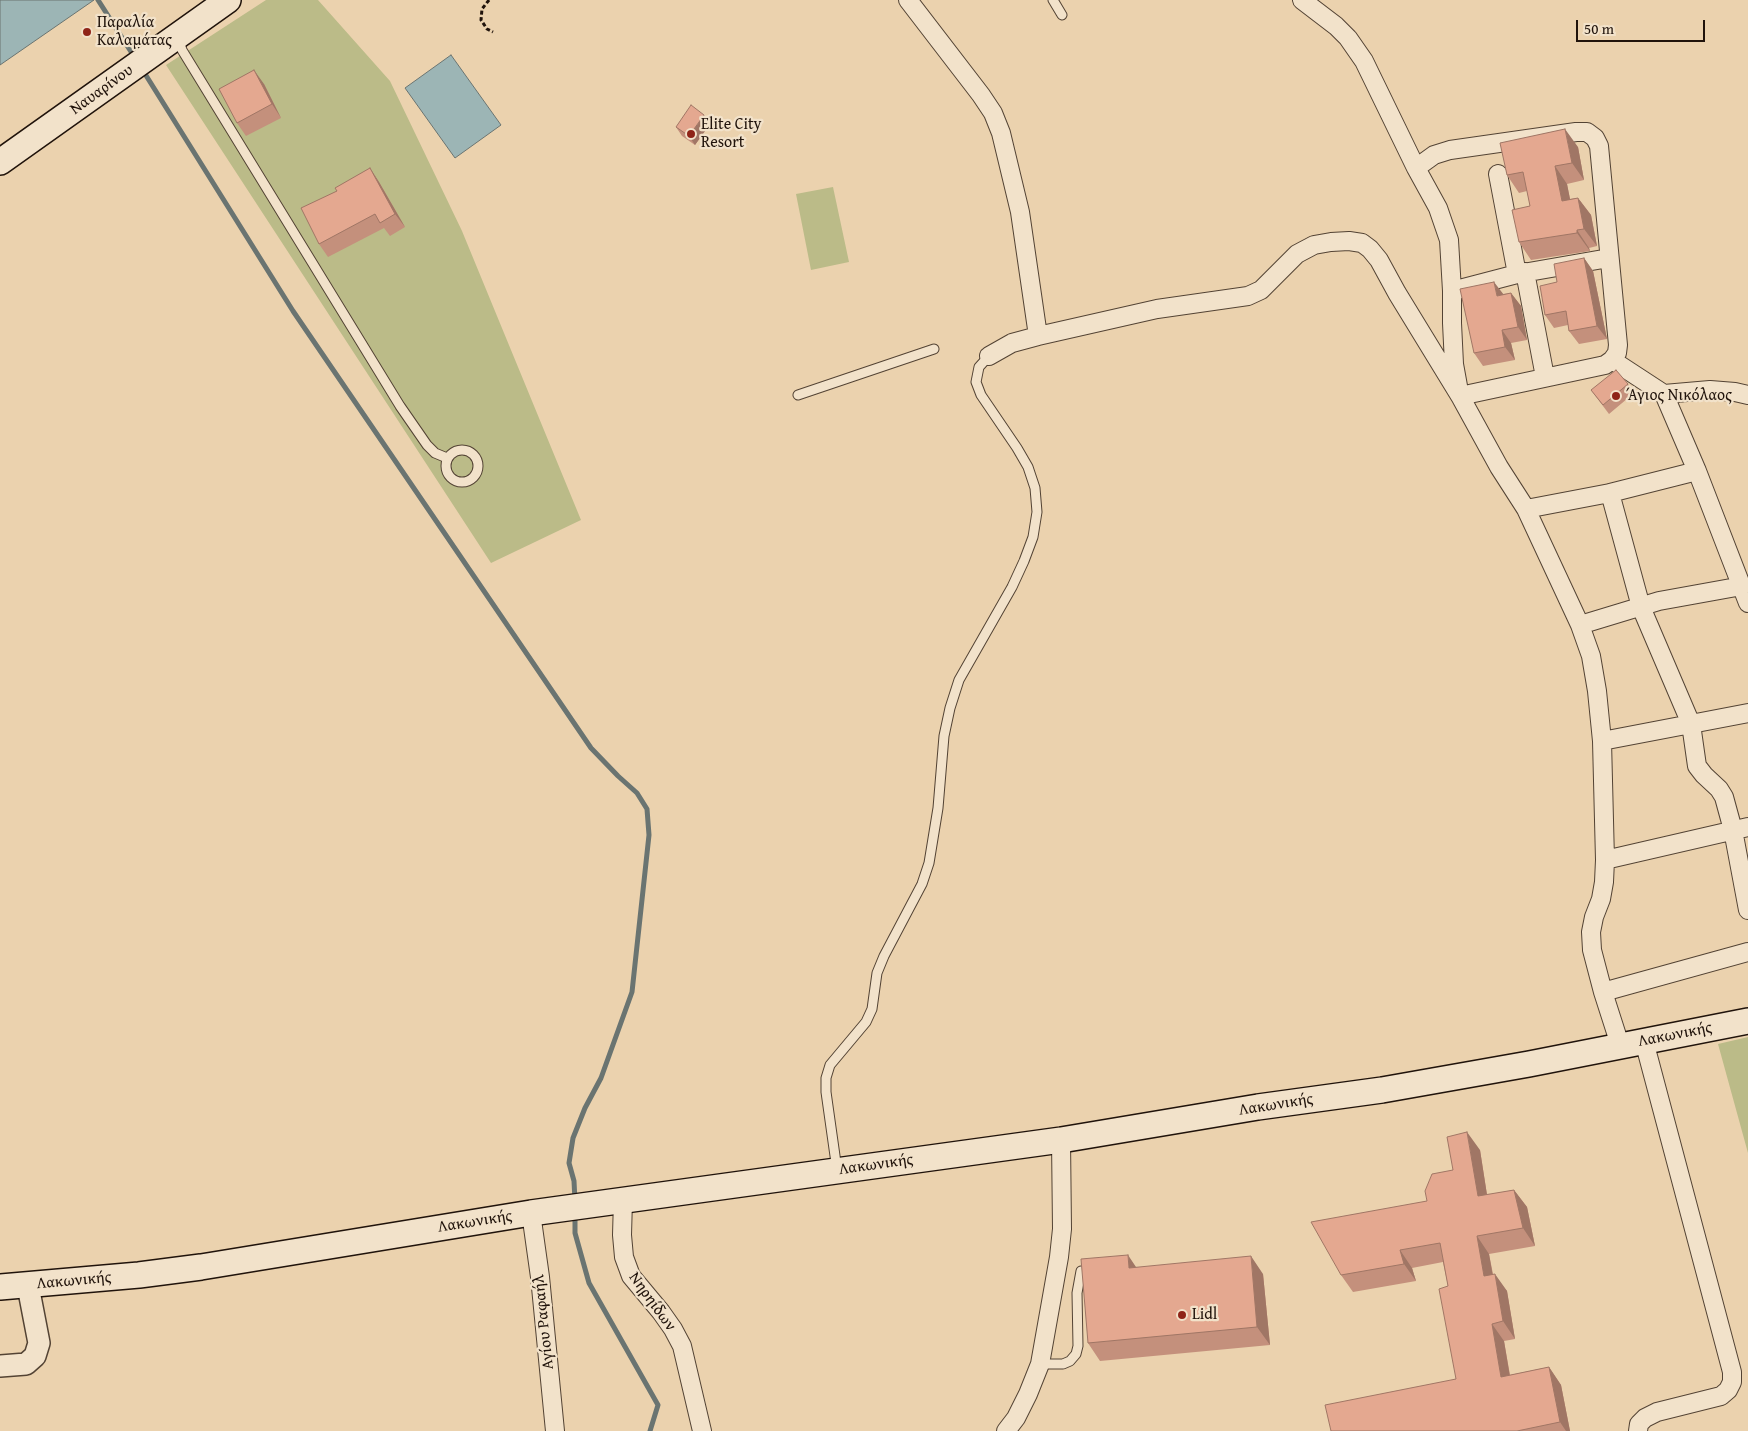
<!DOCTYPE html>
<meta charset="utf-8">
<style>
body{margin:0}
#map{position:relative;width:1748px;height:1431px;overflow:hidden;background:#ebd2ae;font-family:"Gentium Book Plus",serif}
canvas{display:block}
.scale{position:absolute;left:1576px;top:20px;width:129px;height:22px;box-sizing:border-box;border:2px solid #20130b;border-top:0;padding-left:6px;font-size:15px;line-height:18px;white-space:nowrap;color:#20130b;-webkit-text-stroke:4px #f2e2ca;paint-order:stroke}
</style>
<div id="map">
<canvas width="1748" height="1431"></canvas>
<div class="scale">50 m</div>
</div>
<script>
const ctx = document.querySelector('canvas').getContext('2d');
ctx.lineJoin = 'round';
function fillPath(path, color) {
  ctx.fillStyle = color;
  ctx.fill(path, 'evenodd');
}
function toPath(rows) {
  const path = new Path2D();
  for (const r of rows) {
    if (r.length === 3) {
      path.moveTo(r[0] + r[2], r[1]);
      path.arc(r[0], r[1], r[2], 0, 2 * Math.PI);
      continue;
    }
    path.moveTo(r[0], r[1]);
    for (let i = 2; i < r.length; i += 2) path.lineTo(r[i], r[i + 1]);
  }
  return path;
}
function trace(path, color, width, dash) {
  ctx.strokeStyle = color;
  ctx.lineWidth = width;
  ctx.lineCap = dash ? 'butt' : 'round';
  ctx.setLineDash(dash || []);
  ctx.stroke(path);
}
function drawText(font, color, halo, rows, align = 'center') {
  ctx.font = font + ' "Gentium Book Plus",serif';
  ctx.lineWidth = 4.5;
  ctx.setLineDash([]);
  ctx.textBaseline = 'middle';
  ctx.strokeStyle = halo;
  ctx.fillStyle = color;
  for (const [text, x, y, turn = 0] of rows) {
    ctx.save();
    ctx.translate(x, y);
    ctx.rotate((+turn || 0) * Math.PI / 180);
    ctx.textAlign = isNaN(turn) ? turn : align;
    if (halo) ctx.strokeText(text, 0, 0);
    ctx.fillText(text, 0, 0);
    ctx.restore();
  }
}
fillPath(toPath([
 [266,0,318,0,390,81,462,231,581,520,491,563,166,65],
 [833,187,849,262,811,270,796,194],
 [1748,1037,1748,1153,1718,1044]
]), '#bb8');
const water = toPath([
 [0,0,94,0,0,65,0,0],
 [451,55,501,125,455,158,405,88,451,55]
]);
fillPath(water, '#9cb5b5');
trace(water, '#6a7471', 1);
trace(toPath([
 [98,0,135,58],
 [142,69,293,311,591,748,618,776,637,793,647,809,649,835,632,992,601,1078,585,1108,573,1138,569,1163,574,1181,575,1201],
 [575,1215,575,1233,589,1283,658,1405,650,1431]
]), '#6a7471', 5);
const service = toPath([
 [1053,0,1062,15],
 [178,37,182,50,400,406,427,445,435,453,447,458],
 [798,395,934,349],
 [462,466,16],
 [837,1170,826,1092,826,1078,830,1065,866,1022,872,1009,877,973,884,956,922,884,929,863,938,808,944,736,950,708,959,680,1012,587,1024,561,1033,537,1037,512,1035,488,1028,467,1017,448,981,395,976,382,979,367,989,356],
 [1040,1364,1063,1364,1070,1361,1076,1354,1078,1346,1077,1293,1081,1271]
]);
const minor = toPath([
 [908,0,981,95,993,113,1001,133,1020,212,1038,336],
 [1302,0,1336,26,1348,38,1364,61,1416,168,1438,208,1449,240,1452,291,1452,323,1454,364,1458,386],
 [1416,168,1434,155,1450,150,1576,132,1587,132,1595,138,1599,146,1618,345,1617,353,1612,360,1605,365,1460,396],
 [1498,174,1517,274],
 [1525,272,1545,377],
 [1452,291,1517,274,1609,258],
 [989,356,1012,343,1038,336,1157,309,1248,296,1261,290,1297,254,1314,245,1331,242,1349,241,1362,243,1370,249,1379,260,1397,293,1460,396,1499,467,1526,509,1580,625,1591,656,1597,691,1602,741,1605,860,1604,882,1601,899,1594,917,1591,932,1592,950,1603,992,1620,1045],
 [1612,360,1664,394,1697,471,1748,603],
 [1664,394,1710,390,1735,392,1748,395],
 [1610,493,1641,607,1691,724,1697,766,1704,775,1719,789,1724,797,1733,830,1748,910],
 [1526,509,1610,493,1697,471],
 [1580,625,1659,601,1742,586],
 [1602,741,1748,713],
 [1605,860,1748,827],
 [1603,992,1748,952],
 [623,1200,622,1235,624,1257,631,1276,661,1312,673,1329,682,1346,702,1431],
 [531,1213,540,1277,555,1431],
 [1006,1431,1016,1418,1028,1394,1040,1364,1059,1257,1062,1229,1061,1140],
 [1638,1431,1639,1424,1645,1418,1657,1412,1721,1396,1728,1390,1732,1382,1732,1372,1644,1041]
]);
const tertiary = toPath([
 [0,1366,26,1364,35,1356,39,1343,28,1286]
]);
const secondary = toPath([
 [0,162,228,0],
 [0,1287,139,1275,201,1267,531,1213,1061,1140,1258,1107,1382,1090,1529,1064,1748,1021]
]);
trace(service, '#534334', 11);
trace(minor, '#534334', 20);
trace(tertiary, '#534334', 24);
trace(secondary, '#20130b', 28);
trace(toPath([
 [489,0,482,9,481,20,487,29,493,32]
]), '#20130b', 3, [4, 2.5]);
trace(service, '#f2e2ca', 9);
trace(minor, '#f2e2ca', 18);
trace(tertiary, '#f2e2ca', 21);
trace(secondary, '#f2e2ca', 25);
fillPath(toPath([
 [264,84,281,118,246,136,237,123],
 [710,124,695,145,682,136,676,127],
 [1578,147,1584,180,1567,184,1570,199,1578,198,1591,215,1597,246,1589,248,1590,251,1531,260,1519,242,1530,206,1527,191,1519,193,1507,175],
 [370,168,379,182,405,227,390,236,384,228,328,257,319,244,337,191],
 [1584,258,1593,271,1607,339,1579,344,1569,331,1568,325,1554,328,1545,315,1557,282],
 [1511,293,1521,306,1527,340,1511,343,1515,360,1483,366,1474,353,1503,294],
 [1628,384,1634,393,1609,414,1591,390],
 [1480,1150,1487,1195,1514,1190,1527,1207,1535,1246,1489,1254,1493,1274,1507,1291,1515,1339,1504,1341,1510,1375,1549,1367,1561,1385,1570,1431,1331,1431,1456,1379,1448,1286,1443,1262,1412,1268,1416,1281,1353,1292,1341,1275,1427,1201,1453,1170],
 [1136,1267,1263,1274,1270,1345,1100,1361,1088,1343]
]), '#c4907c');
fillPath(toPath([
 [254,70,264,84,281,118,272,104],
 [704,115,710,124,695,145,689,136],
 [1565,129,1578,147,1584,180,1572,163],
 [1555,166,1567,184,1574,219,1562,201],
 [370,168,379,182,405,227,395,214],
 [1578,198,1591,215,1597,246,1584,229],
 [1577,230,1589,248,1590,251,1577,233],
 [1584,258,1593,271,1607,339,1597,326],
 [1494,282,1504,295,1497,296],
 [1511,293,1521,306,1527,340,1518,327],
 [1502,330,1511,343,1515,360,1505,347],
 [1467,1132,1480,1150,1490,1214,1478,1196],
 [1514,1190,1527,1207,1535,1246,1523,1228],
 [1477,1236,1489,1254,1496,1294,1484,1276],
 [1400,1250,1412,1268,1416,1281,1404,1264],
 [1128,1255,1140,1273,1129,1268],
 [1251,1256,1263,1274,1270,1345,1257,1327],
 [1495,1274,1507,1291,1515,1339,1503,1321],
 [1492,1324,1504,1341,1513,1395,1501,1377],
 [1549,1367,1561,1385,1570,1431,1566,1431,1560,1422]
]), '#a07665');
const building = toPath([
 [254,70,272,104,237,123,219,89,254,70],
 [691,105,704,115,689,136,676,127,691,105],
 [1565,129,1572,163,1555,166,1562,201,1578,198,1584,229,1577,230,1577,233,1519,242,1512,210,1530,206,1523,172,1507,175,1500,143,1565,129],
 [370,168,395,214,380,223,375,214,319,244,301,208,337,191,335,188,370,168],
 [1584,258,1597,326,1569,331,1566,311,1545,315,1540,286,1557,282,1554,264,1584,258],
 [1494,282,1497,296,1511,293,1518,327,1502,330,1505,347,1474,353,1460,289,1494,282],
 [1616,370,1628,384,1603,405,1591,390,1616,370],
 [1467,1132,1478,1196,1514,1190,1523,1228,1477,1236,1484,1276,1495,1274,1503,1321,1492,1324,1501,1377,1549,1367,1560,1422,1517,1431,1331,1431,1325,1405,1456,1379,1439,1289,1448,1286,1440,1243,1400,1250,1404,1264,1341,1275,1311,1222,1427,1201,1425,1191,1432,1174,1453,1170,1447,1137,1467,1132],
 [1128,1255,1129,1268,1251,1256,1257,1327,1088,1343,1081,1259,1128,1255]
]);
fillPath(building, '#e4a890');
trace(building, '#a07665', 1);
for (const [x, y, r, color] of [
 [87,32,5,"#8f2418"],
 [691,134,5,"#8f2418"],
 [1616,396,5,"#8f2418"],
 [1182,1315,5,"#8f2418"]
]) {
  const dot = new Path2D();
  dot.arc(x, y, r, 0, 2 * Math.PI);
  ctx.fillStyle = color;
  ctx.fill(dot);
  trace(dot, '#f2e2ca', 2);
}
drawText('16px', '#20130b', '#f2e2ca', [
 ["Παραλία",97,23],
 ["Καλαμάτας",97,41],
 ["Elite City",701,125],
 ["Resort",701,143],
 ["Άγιος Νικόλαος",1626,396],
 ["Lidl",1192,1315]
], 'left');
drawText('16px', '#20130b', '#f2e2ca', [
 ["Ναυαρίνου",102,90,-36],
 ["Λακωνικής",1675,1035,-11],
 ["Λακωνικής",1276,1105,-9],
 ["Λακωνικής",876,1165,-8],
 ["Λακωνικής",475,1222,-9],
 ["Λακωνικής",74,1281,-5],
 ["Νηρηίδων",652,1302,54],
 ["Αγίου Ραφαήλ",544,1322,-96]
]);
</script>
